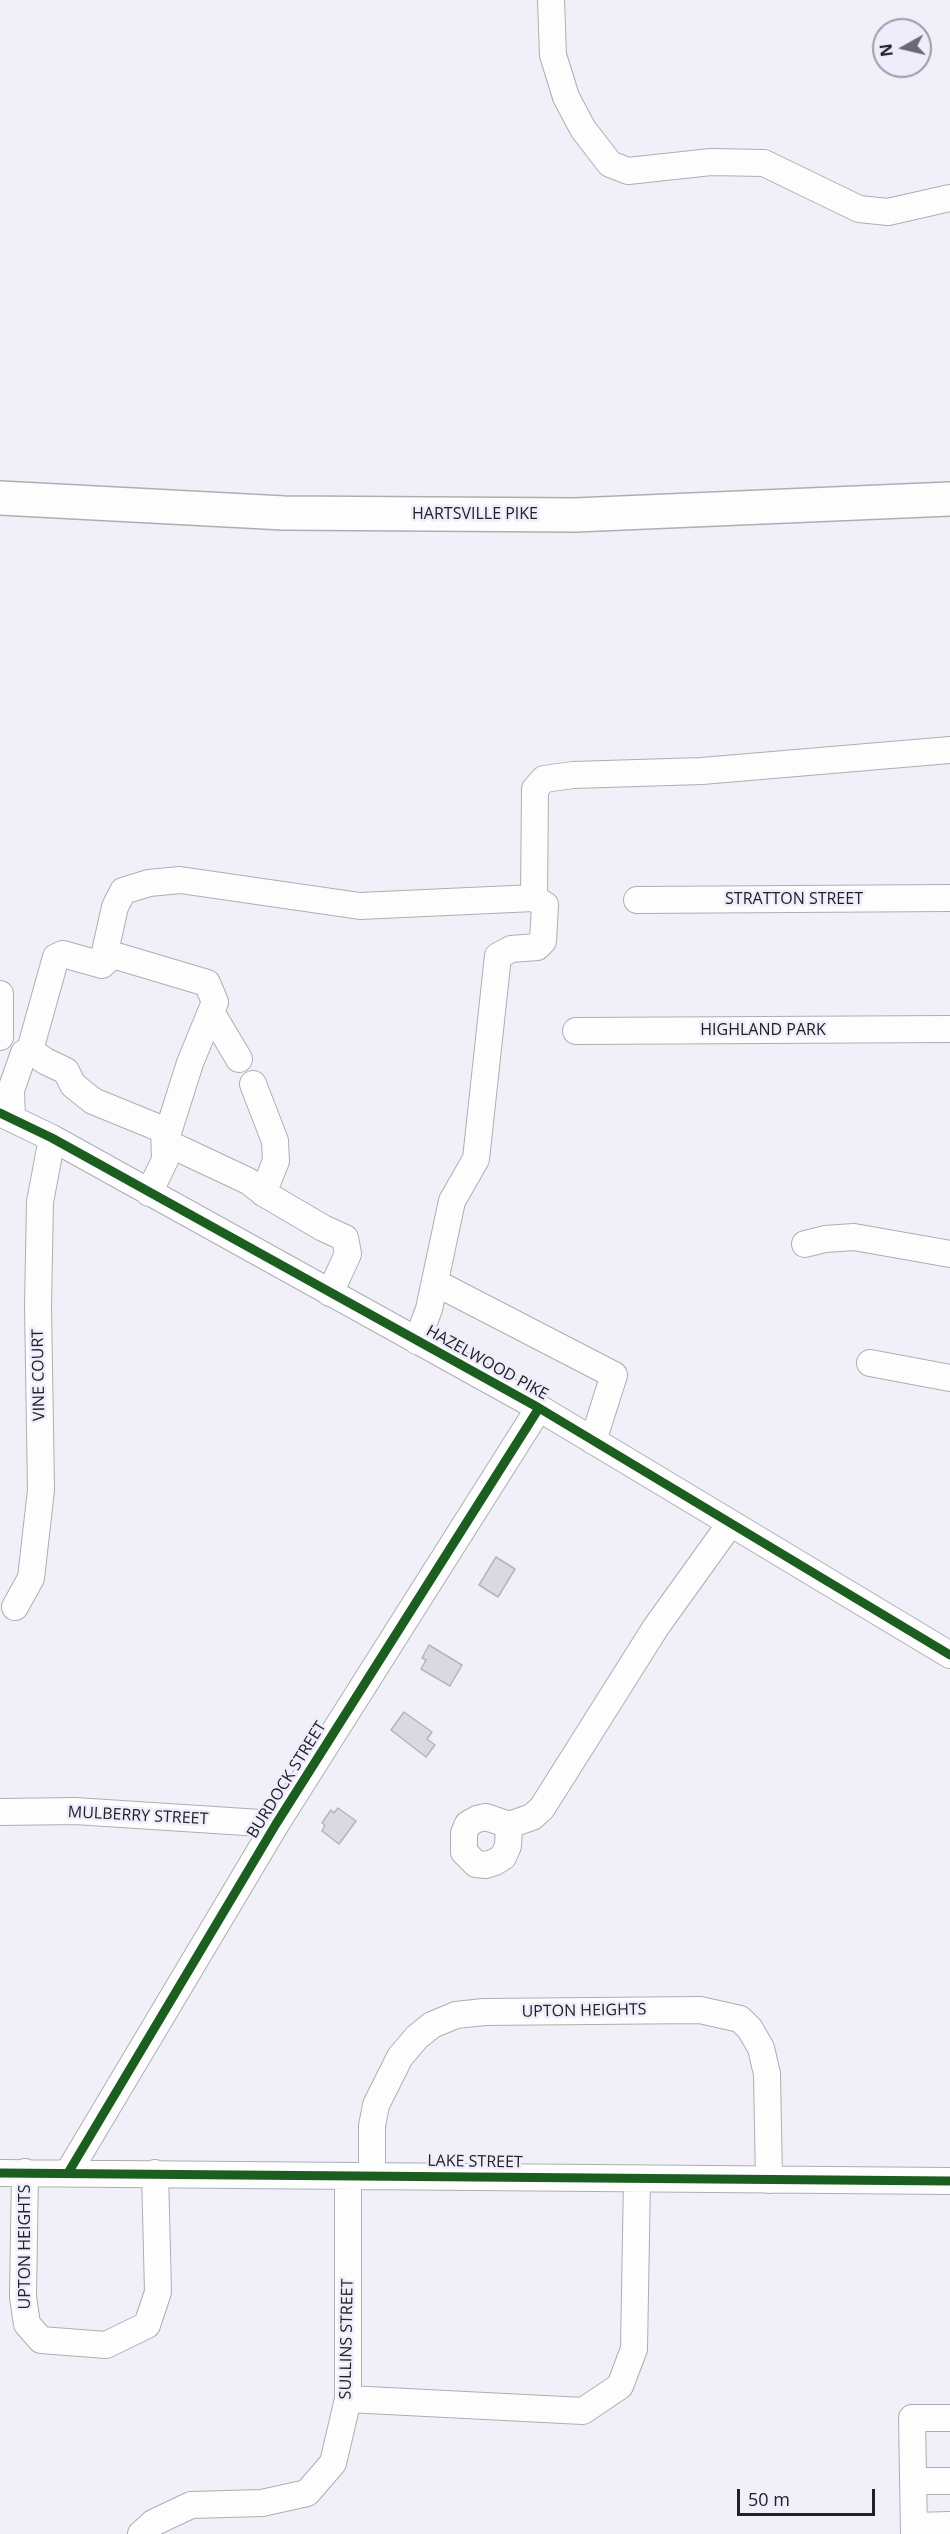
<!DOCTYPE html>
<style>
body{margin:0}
#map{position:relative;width:950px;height:2534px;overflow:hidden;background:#f1f0f8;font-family:"Open Sans",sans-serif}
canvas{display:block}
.north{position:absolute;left:872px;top:18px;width:60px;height:60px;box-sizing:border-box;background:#efedfb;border:2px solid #9d9ba6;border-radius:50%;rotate:262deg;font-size:16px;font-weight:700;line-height:24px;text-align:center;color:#222126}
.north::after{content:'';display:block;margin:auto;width:21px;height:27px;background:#6a6970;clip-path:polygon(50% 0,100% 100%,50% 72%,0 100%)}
.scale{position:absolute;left:737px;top:2489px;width:138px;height:27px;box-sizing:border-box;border:3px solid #222126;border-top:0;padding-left:8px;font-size:18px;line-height:21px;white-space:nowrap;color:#222126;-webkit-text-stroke:4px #efedfb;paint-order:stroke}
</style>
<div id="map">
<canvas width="950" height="2534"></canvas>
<div class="north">N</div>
<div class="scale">50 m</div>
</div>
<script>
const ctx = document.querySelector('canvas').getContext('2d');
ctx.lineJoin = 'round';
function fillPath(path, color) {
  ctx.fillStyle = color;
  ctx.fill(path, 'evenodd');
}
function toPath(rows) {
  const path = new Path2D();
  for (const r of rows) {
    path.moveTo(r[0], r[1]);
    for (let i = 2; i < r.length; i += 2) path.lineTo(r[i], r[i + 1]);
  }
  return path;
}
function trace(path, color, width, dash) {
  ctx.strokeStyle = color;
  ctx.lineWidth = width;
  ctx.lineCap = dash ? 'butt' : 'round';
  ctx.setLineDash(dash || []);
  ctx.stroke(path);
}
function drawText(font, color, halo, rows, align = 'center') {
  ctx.font = font + ' "Open Sans",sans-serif';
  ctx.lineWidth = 5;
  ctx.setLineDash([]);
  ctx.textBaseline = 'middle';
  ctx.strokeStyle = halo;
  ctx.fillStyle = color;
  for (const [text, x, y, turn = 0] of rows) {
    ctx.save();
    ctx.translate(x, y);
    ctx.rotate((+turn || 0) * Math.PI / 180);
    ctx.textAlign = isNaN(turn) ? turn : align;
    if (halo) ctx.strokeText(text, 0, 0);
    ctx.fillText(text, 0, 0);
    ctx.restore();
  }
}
const building = toPath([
 [496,1557,515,1569,498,1597,479,1585,496,1557],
 [429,1645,462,1665,450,1686,421,1669,426,1660,422,1658,429,1645],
 [404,1712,432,1732,427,1739,435,1745,426,1757,391,1730,404,1712],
 [338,1808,356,1821,339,1844,322,1831,325,1825,322,1823,331,1810,334,1813,338,1808]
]);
fillPath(building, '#dad9e0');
trace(building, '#b4b4ba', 1.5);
const minor = toPath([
 [551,0,553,55,566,97,583,129,610,164,628,171,711,162,764,163,859,209,888,212,950,198],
 [534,898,535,789,544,779,573,775,702,771,950,750],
 [637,900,950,898],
 [102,965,115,907,123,891,149,883,180,880,360,906,534,898,545,905,543,941,537,947,511,949,498,956,476,1159,452,1201,429,1309,417,1341],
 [0,994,0,1037],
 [211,1012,239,1059],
 [576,1031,950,1029],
 [30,1050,56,957,63,954,102,965,113,955,207,983,215,1002,190,1063,165,1142],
 [253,1084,275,1141,276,1161,263,1193],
 [0,1113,52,1138,539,1408,950,1655],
 [12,1118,11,1090,24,1053,30,1050,45,1061,66,1071,73,1085,93,1101,164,1130,165,1160,149,1193],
 [165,1142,248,1181,265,1194,323,1228,345,1238,348,1254,330,1293],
 [805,1244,825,1239,854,1237,950,1254],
 [434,1285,438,1284,614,1375,593,1441],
 [870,1363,950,1378],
 [15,1607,31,1578,41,1490,38,1306,40,1202,52,1138],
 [0,1812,75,1811,276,1824],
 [509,1825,508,1846,503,1857,495,1862,486,1865,476,1864,464,1852,464,1833,468,1824,477,1819,486,1817,509,1825,532,1817,542,1808,656,1627,730,1524],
 [25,2172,23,2297,27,2324,41,2340,106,2345,147,2325,158,2292,155,2173],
 [0,2173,950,2181],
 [68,2173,276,1824,539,1408],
 [372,2176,372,2126,376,2105,400,2057,417,2037,432,2025,456,2015,484,2012,700,2010,740,2019,750,2029,761,2048,767,2074,769,2180],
 [348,2399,583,2411,620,2386,634,2349,637,2179],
 [913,2481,950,2481],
 [914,2526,950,2525],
 [141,2534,153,2523,191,2505,262,2503,307,2493,333,2463,348,2399,348,2177],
 [914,2534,912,2418,950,2418]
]);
const major = toPath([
 [0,498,284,513,575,515,950,499]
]);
trace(minor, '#aeadb4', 28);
trace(major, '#aeadb4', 36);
trace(minor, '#fdfdfe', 26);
trace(major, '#fdfdfe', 33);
trace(toPath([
 [0,1113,52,1138,539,1408,950,1655],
 [0,2173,950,2181],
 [68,2173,276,1824,539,1408]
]), '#1b5e20', 9);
drawText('16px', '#222126', '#efedfb', [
 ["HARTSVILLE PIKE",475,514],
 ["STRATTON STREET",794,899],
 ["HIGHLAND PARK",763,1030],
 ["HAZELWOOD PIKE",487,1363,29],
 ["VINE COURT",39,1375,-91],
 ["BURDOCK STREET",287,1780,-58],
 ["MULBERRY STREET",138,1816,3],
 ["UPTON HEIGHTS",584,2011,-1],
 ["LAKE STREET",475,2162,1],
 ["UPTON HEIGHTS",25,2247,-90],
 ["SULLINS STREET",347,2339,-89]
]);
</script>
